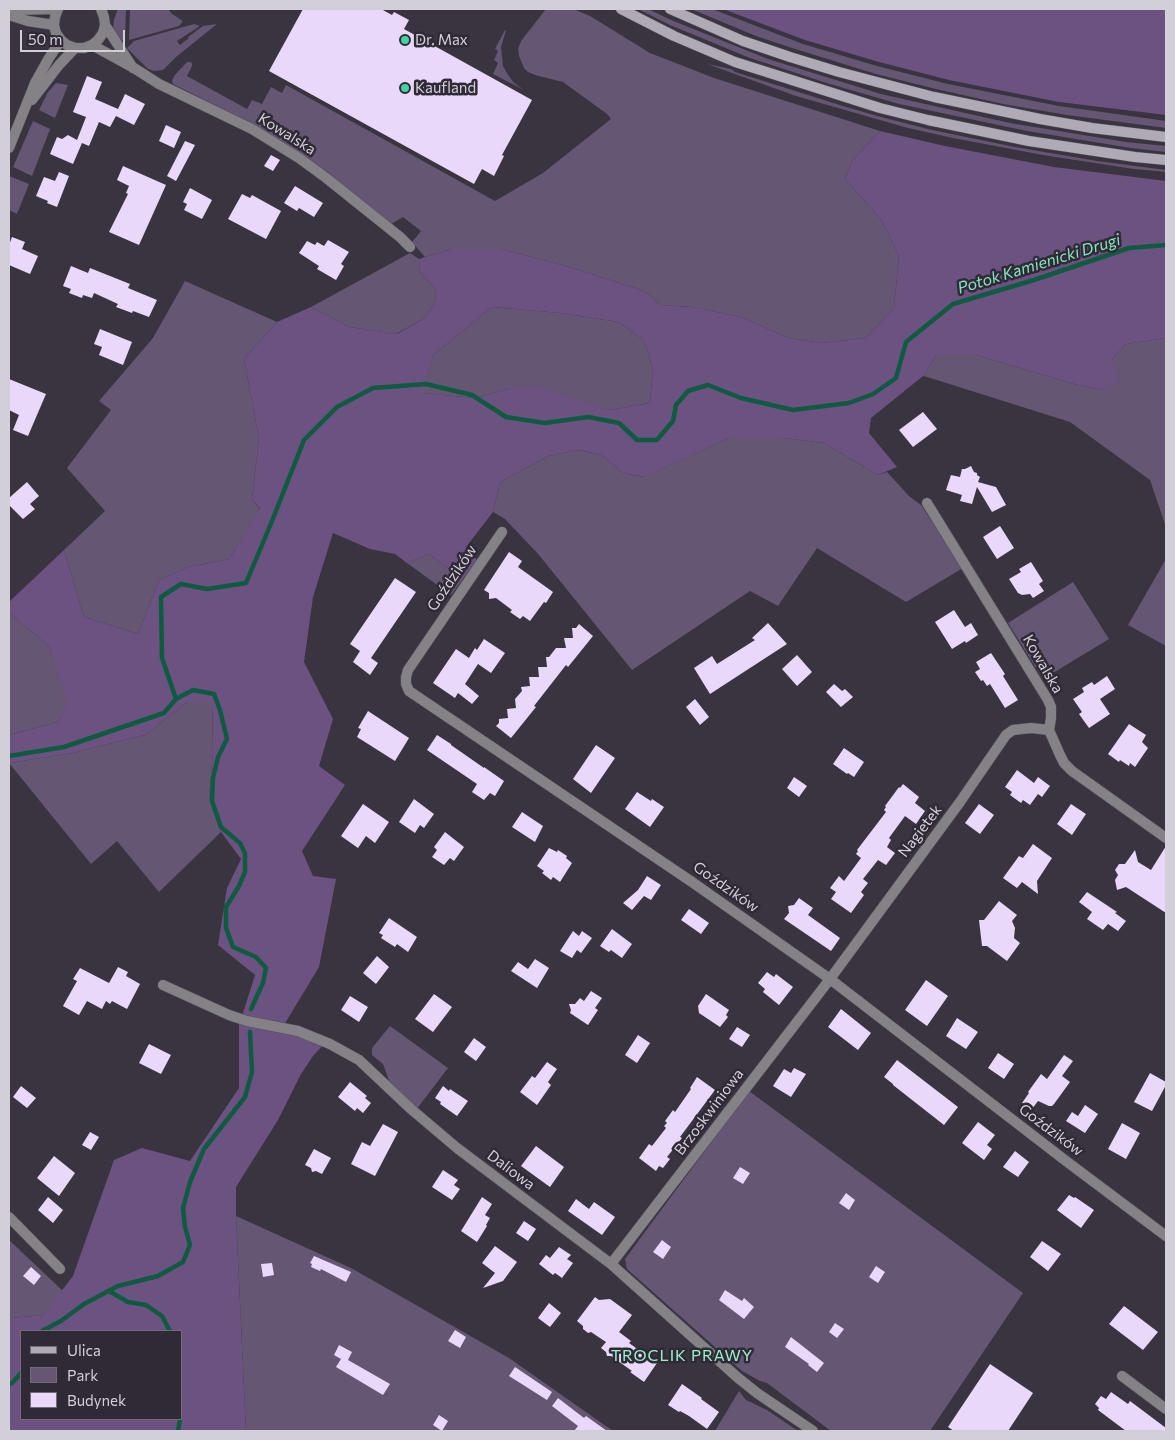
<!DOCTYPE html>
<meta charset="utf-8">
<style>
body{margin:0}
#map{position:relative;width:1175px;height:1440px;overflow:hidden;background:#3a3440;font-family:Commissioner,sans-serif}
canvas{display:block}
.frame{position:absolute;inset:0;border:10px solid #d3cfd8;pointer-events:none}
.legend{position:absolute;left:20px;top:1330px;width:162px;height:90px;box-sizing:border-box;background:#302a36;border:1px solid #716c77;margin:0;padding:6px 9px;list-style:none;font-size:15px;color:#d3cfd8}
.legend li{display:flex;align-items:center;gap:10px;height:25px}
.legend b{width:25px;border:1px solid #716c77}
.scale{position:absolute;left:20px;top:30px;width:105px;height:22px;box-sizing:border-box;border:2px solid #d3cfd8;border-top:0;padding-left:6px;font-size:15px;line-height:18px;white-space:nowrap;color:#d3cfd8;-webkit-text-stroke:4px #302a36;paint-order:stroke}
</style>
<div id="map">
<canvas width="1175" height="1440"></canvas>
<div class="frame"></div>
<ul class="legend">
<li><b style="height:6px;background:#afaab5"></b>Ulica</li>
<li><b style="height:14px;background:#655673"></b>Park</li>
<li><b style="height:14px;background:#e9d8f9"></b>Budynek</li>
</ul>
<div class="scale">50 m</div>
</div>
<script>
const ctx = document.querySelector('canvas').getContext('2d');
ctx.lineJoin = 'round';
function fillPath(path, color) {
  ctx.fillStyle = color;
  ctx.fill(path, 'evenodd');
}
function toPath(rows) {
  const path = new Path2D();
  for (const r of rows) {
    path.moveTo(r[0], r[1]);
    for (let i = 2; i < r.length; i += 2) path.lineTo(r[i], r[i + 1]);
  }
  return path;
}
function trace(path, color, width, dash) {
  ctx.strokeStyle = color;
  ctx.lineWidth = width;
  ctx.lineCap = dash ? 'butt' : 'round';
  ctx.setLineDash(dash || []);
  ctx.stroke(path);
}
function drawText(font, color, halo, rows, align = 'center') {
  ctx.font = font + ' Commissioner,sans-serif';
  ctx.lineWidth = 5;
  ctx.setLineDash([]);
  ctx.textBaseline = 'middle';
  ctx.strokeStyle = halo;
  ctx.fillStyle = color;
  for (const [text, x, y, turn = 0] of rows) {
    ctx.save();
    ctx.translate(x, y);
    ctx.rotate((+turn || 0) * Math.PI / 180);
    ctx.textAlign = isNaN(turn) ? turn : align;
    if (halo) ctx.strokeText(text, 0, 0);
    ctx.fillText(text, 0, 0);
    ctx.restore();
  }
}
fillPath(toPath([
 [118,9,126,9,125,38,121,42,113,30,114,19],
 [130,9,168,9,172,14,183,21,179,26,129,40],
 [546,9,573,9,578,11,590,16,650,53,714,78,880,131,852,161,845,179,881,219,899,256,894,308,866,338,821,343,789,338,741,317,693,307,661,305,644,291,573,268,502,249,453,249,425,257,412,242,421,231,403,217,391,224,363,204,329,173,300,153,255,125,173,84,172,81,174,76,187,62,190,62,192,63,192,66,187,76,247,109,252,100,262,104,271,87,282,93,286,85,495,201,543,173,611,119,607,114,563,82,535,75,528,72,524,68,519,56,518,49,521,41],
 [638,9,648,9,671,20,768,59,881,94,1010,123,1126,142,1166,146,1166,152,1131,148,1027,131,899,104,830,84,750,58,670,25],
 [691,9,712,9,803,44,877,66,948,84,1059,106,1166,121,1166,128,1067,115,1003,104,936,89,876,74,792,48,756,36],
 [194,24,200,26,177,41,180,45,189,38,188,37,203,26,217,24,176,57,163,70,154,71,148,69,127,48,134,41],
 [505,30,506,30,501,47,503,66,508,75,514,83,524,90,493,74,498,63,494,60,498,51,495,49],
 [707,64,731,69,735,72,843,106,881,117,932,130,1015,147,1097,161,1166,170,1166,172,1134,169,1043,155,953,138,908,128,796,96],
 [56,83,68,85,55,118,39,110,48,92],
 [33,121,50,129,32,176,13,167],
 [9,176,29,184,17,214,9,210],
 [410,253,419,259,420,272,436,290,435,303,425,318,396,334,350,327,311,307],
 [185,281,277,322,244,359,259,438,252,499,260,510,229,559,188,567,159,580,138,634,84,617,64,550,105,511,67,468,111,410,99,401,153,338],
 [492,307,560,313,619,322,644,340,653,369,650,403,610,410,509,389,475,398,421,393,433,355],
 [1166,338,1166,527,1150,480,1070,422,924,376,936,355,976,355,1074,384,1103,390,1112,359,1126,344],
 [729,438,783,438,824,443,878,475,887,472,909,496,921,505,963,568,906,602,817,548,778,606,750,591,632,670,539,555,505,519,493,512,500,482,549,456,579,450,602,455,623,473,644,477],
 [429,554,463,579,451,595,407,563],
 [1166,559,1166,646,1128,625],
 [1073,582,1109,639,1043,679,1008,623],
 [9,613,49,646,69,703,58,722,9,735],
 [187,702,212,702,213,753,209,798,221,832,159,892,117,841,91,864,9,763,73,753,145,735],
 [390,1026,448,1068,416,1110,391,1086,383,1064,372,1055,372,1048],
 [749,1091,1023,1293,930,1431,831,1431,767,1383,760,1381,742,1371,627,1269,625,1259],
 [236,1216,351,1268,509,1358,613,1431,246,1431],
 [9,1240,63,1291,43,1315,12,1318,9,1322],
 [739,1391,746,1400,767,1410,798,1431,715,1431]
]), '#655673');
fillPath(toPath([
 [723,9,1166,9,1166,115,1059,102,949,80,879,62,805,40],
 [880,131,945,146,1054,167,1166,181,1166,338,1126,344,1112,359,1118,382,1103,390,1074,384,976,355,936,355,924,376,923,376,871,418,869,433,897,467,878,475,824,443,783,438,729,438,645,477,623,473,602,455,579,450,549,456,500,482,493,512,466,547,477,560,463,579,429,554,407,563,395,554,370,549,333,533,313,597,304,662,333,719,319,766,345,785,302,851,313,876,336,879,319,967,284,1025,242,1016,255,975,218,945,227,888,241,859,221,832,209,798,213,753,212,702,187,702,145,735,73,753,9,763,9,735,58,722,68,703,49,646,9,613,9,602,64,550,84,617,138,634,159,580,188,567,229,559,260,509,252,499,259,438,244,359,277,322,311,307,350,327,397,334,425,318,435,303,436,290,420,272,419,259,425,257,453,249,502,249,573,268,644,291,661,305,693,307,741,317,789,338,821,343,866,338,894,308,899,256,881,219,845,179,852,161],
 [492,307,560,313,619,322,644,340,653,369,650,403,610,410,594,406,540,387,509,389,475,398,422,393,433,355],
 [239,1023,281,1030,323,1045,313,1056,301,1074,278,1120,236,1187,236,1216,246,1431,9,1431,9,1322,11,1318,43,1315,73,1276,114,1160,142,1148,190,1161,239,1088],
 [21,1331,181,1331,181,1419,21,1419]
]), '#6b5281');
trace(toPath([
 [176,699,193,690,214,694,220,710,227,739,218,757,213,778,212,801,221,827,240,843,245,853,245,872,239,886,226,907,226,928,233,947,256,957,266,968,263,983,251,1009],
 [9,756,64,747,164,713,176,699,162,658,161,597,181,584,207,589,246,583,272,521,304,440,337,407,373,388,426,384,472,395,506,417,545,423,588,417,619,423,637,440,657,440,673,421,676,405,688,391,708,385,741,398,793,410,849,403,873,394,896,378,906,342,953,304,1034,280,1129,248,1166,245],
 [109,1291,128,1302,146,1305,162,1316,170,1331],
 [42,1331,61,1321,84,1304,118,1286,158,1276,183,1262,190,1245,185,1227,183,1208,190,1182,204,1149,245,1097,252,1072,250,1032],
 [9,1384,12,1383,21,1373],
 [178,1431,180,1419]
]), '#115a42', 4.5);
fillPath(toPath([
 [303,9,381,9,392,15,394,12,409,20,404,29,532,100,502,155,504,156,494,176,482,169,474,184,269,71],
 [87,76,102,82,95,99,118,109,125,94,145,104,134,125,116,116,110,127,99,122,89,146,82,143,73,164,50,154,57,137,62,139,68,135,77,140,86,117,73,112],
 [166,125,181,132,174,148,159,141],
 [185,141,195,145,176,181,167,176],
 [271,155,280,160,273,171,264,166],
 [123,166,166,185,139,245,109,232,128,194,126,193,129,186,117,180],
 [59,172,69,176,57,207,47,203,48,201,36,196,44,177,55,181],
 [295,186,323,203,314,217,299,208,297,211,284,203],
 [190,188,212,200,202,219,184,210,187,204,183,202],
 [242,194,250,198,252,195,281,211,266,239,228,219],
 [12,237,25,242,22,249,38,256,30,274,9,265,9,245],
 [328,240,349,252,341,264,344,266,336,280,317,269,319,266,299,253,307,241,315,245,317,242,324,246],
 [71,266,88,273,90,268,130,284,128,288,157,300,149,317,133,311,132,313,116,307,118,304,94,293,92,298,83,295,82,298,69,293,71,289,63,286],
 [100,329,132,342,123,365,99,355,102,347,94,344],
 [9,379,46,394,28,436,13,430,19,415,9,410],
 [923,412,937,429,913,447,899,430],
 [971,466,974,472,977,473,977,475,980,477,978,482,996,487,1006,505,992,512,977,487,972,504,960,501,962,495,946,490,951,475,960,477,962,469,965,469],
 [27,482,39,496,30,504,35,509,23,519,9,505,9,498],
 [1000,526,1014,548,997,559,983,537],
 [509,552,522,561,518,567,553,592,546,603,544,602,530,621,523,616,520,619,510,612,512,610,496,598,489,599,489,593,484,590],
 [1031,562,1043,581,1039,584,1044,591,1033,598,1030,594,1022,595,1018,593,1009,579,1021,572,1019,569],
 [395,578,416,592,371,658,378,663,370,675,353,662,360,651,350,644],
 [954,610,965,627,971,623,978,635,966,643,965,641,952,649,935,622],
 [768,623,787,644,710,694,694,668,712,656,717,664,755,640,752,638],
 [579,624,593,636,568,667,566,665,534,706,536,707,511,738,496,726,499,723,499,719,508,718,507,709,516,708,515,699,522,691,521,687,530,686,529,677,539,677,538,667,547,667,546,657,549,657,556,648,566,648,564,638,573,638,572,628,576,628],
 [484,639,505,653,491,673,478,664,465,684,479,696,472,704,458,693,455,698,433,683,456,649,469,658,475,648,477,650],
 [991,653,1005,674,1003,676,1018,700,1005,708,990,684,987,686,983,680,981,681,975,672,980,669,976,662],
 [797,655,812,672,797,686,782,669],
 [1107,676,1115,689,1100,699,1110,714,1089,728,1079,714,1082,712,1073,699,1084,692,1082,688,1092,682,1094,685],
 [834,684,842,691,845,689,853,697,841,707,826,692],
 [695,699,709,717,700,725,686,707],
 [368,711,409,738,395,761,357,737,361,729,358,728],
 [1129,724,1146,735,1142,742,1148,748,1135,767,1130,763,1129,766,1120,760,1119,762,1108,754],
 [437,735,451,744,451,745,484,768,484,767,504,781,495,796,490,793,484,800,472,792,477,784,427,750],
 [596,745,615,758,591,793,573,779],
 [844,748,864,762,854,777,848,773,847,774,833,764],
 [1017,770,1034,783,1038,777,1050,786,1042,797,1038,794,1030,805,1023,800,1021,803,1010,795,1012,792,1005,787],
 [794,777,807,786,799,797,787,788],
 [903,784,919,797,915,803,925,811,916,824,905,816,889,838,891,840,887,847,895,853,886,865,878,860,863,879,868,883,861,892,864,895,851,913,831,899,836,892,830,888,839,876,844,881,861,858,856,854,858,851,857,850,886,812,884,810,886,807,885,806,899,787,900,788],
 [637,792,651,801,652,799,664,807,650,827,625,809],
 [414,799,434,814,424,828,420,825,415,833,399,822],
 [363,804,389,822,375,843,366,836,358,848,341,836],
 [979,804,994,815,980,834,965,823],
 [1071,804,1086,814,1072,835,1057,824],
 [522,812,543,826,535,842,512,827],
 [445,832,464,847,454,861,450,858,444,865,432,857,437,850,434,847],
 [1033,844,1052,858,1037,881,1038,894,1022,882,1017,888,1003,878,1019,856,1023,858],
 [1166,846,1166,913,1126,887,1117,890,1115,880,1118,875,1115,870,1119,864,1125,864,1135,850,1138,862,1151,870],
 [549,848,557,852,558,850,567,856,566,858,572,863,560,882,553,877,551,880,542,873,544,871,537,866],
 [647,876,661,885,651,900,644,896,632,910,623,903,638,890],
 [1087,892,1117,912,1115,913,1126,921,1118,931,1108,924,1103,930,1087,919,1092,912,1079,902],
 [799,898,813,908,808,915,840,938,831,951,784,919,789,913,788,906,794,905],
 [999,901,1017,915,1012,921,1015,928,1014,938,1020,943,1007,961,987,946,982,946,979,920,984,920],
 [689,909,709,923,701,934,681,920],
 [389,918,417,937,408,952,397,944,395,947,381,938,383,935,379,933],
 [612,929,632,944,622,958,611,950,609,952,600,946],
 [573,931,579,936,582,931,592,938,581,953,577,950,572,958,560,951],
 [377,956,389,967,376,984,363,973],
 [535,959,549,968,537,988,511,971,518,962,528,969],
 [118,967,128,972,126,976,140,984,127,1009,112,1001,110,1004,106,1001,102,1009,87,1001,79,1015,63,1006,77,981,73,979,80,968,109,983],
 [767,972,774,977,776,974,793,987,779,1005,763,992,765,989,758,983],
 [926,980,948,996,927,1026,905,1010],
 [591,991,602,998,595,1008,598,1010,588,1025,570,1013,571,1010,569,1004,575,1004,580,998,584,1001],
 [434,994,452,1007,433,1032,415,1019],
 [706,994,729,1010,726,1015,728,1017,720,1027,699,1013,698,1006],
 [350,996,368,1007,359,1022,341,1010],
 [841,1009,871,1033,858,1050,828,1027],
 [957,1018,978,1032,966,1049,946,1036],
 [737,1027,750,1035,742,1047,729,1039],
 [638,1035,650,1043,637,1063,625,1055],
 [474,1038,486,1047,476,1061,464,1052],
 [149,1044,171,1055,161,1074,139,1063],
 [998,1053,1014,1064,1004,1079,988,1068],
 [1064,1055,1073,1061,1062,1076,1070,1082,1054,1104,1052,1106,1049,1106,1038,1101,1032,1109,1022,1103,1029,1093,1028,1092,1041,1074,1047,1079],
 [897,1060,958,1107,944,1125,893,1085,893,1084,884,1077],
 [547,1062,557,1069,548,1082,551,1085,537,1105,520,1092,532,1076,535,1078],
 [794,1068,806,1074,791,1097,773,1086,784,1069,791,1073],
 [1150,1073,1166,1082,1166,1085,1152,1111,1134,1102],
 [697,1077,715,1090,680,1137,682,1138,667,1157,670,1159,663,1168,659,1166,656,1171,639,1158,649,1144,652,1146,666,1128,664,1126,667,1123,665,1121,673,1110,675,1112,691,1089,690,1088],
 [350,1082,367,1096,365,1098,371,1103,363,1113,357,1108,355,1111,338,1097],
 [21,1086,36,1098,27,1108,13,1097],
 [443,1086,449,1091,450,1089,468,1101,457,1116,440,1104,441,1102,435,1098],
 [1085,1105,1098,1114,1085,1133,1066,1121,1072,1112,1078,1116],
 [978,1122,995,1135,987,1145,992,1149,984,1160,962,1143],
 [1122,1123,1140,1133,1126,1159,1108,1149],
 [383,1124,398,1132,375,1176,351,1164,362,1142,370,1146],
 [90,1132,99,1137,91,1150,82,1145],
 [536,1146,564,1167,550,1187,521,1166],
 [314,1149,331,1158,322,1174,316,1171,312,1172,311,1168,305,1165],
 [1015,1151,1029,1162,1018,1177,1003,1167],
 [54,1156,75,1173,59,1196,37,1178],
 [740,1167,750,1173,743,1184,733,1178],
 [443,1170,458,1180,454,1185,460,1189,452,1200,432,1187],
 [846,1193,855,1200,849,1210,839,1203],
 [1069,1195,1074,1198,1075,1197,1094,1210,1081,1228,1057,1210],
 [48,1197,63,1210,53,1223,38,1210],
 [482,1197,492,1204,485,1215,490,1218,486,1225,487,1226,477,1242,461,1231],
 [576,1199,589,1209,594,1202,615,1217,602,1235,568,1211],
 [524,1221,536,1229,528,1241,516,1233],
 [662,1240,671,1247,663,1259,653,1252],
 [1042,1241,1061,1254,1048,1271,1030,1257],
 [495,1246,517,1262,503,1281,483,1288,495,1273,482,1263],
 [559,1247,571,1255,567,1259,573,1263,562,1278,555,1273,553,1275,539,1264,546,1255,550,1258],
 [314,1256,351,1272,346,1282,321,1269,320,1271,311,1267,312,1264,310,1263],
 [272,1263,274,1275,263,1277,261,1264],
 [876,1266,885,1272,878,1283,869,1277],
 [31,1267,41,1276,34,1285,23,1276],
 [725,1290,742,1301,744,1298,754,1307,744,1319,719,1300],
 [595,1297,599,1300,610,1299,632,1315,619,1332,631,1341,629,1343,657,1363,644,1382,630,1372,632,1371,611,1356,607,1356,606,1352,601,1348,606,1342,591,1332,588,1333,583,1329,583,1326,577,1321],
 [549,1303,561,1313,550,1327,538,1318],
 [1124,1306,1158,1332,1143,1350,1109,1324],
 [835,1323,844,1329,837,1338,829,1332],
 [455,1330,466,1337,460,1348,448,1341],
 [791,1337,824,1363,817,1372,808,1365,809,1364,785,1347],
 [339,1345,352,1352,348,1360,390,1384,383,1395,336,1367,341,1359,334,1355],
 [990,1364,1033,1393,1008,1431,954,1431,948,1427],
 [515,1367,552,1392,547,1400,509,1376],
 [682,1384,702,1398,701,1399,719,1412,707,1429,689,1416,680,1411,679,1412,668,1405],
 [1111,1392,1128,1404,1130,1401,1166,1428,1166,1431,1126,1431,1098,1410,1099,1408,1095,1404,1101,1396,1106,1399],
 [558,1398,584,1418,586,1416,607,1431,574,1431,578,1426,552,1406],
 [439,1415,448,1421,442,1431,433,1425]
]), '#e9d8f9');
const street = toPath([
 [58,9,55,17,54,25,56,33,61,40,67,45,75,48,84,48,92,45,98,40,103,33,105,25,104,17,101,9],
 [9,10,58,9],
 [9,15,28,21,54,25],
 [105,25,133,68],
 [92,45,134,68,159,84,252,129,299,158,325,177,400,237,410,247],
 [32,100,59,65,75,48],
 [9,148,35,83,49,58,61,40],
 [927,503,1048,700,1051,707,1051,718,1049,730,1060,755,1064,763,1072,771,1166,838],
 [502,532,408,670,406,677,406,684,409,691,692,882,830,979,1066,1161,1166,1236],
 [163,985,229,1015,247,1021,298,1031,330,1044,359,1060,411,1109,457,1148,611,1264,737,1377,757,1393,813,1431],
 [9,1217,60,1269],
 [611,1264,830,979,960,802,1006,735,1013,730,1031,728,1049,730],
 [1122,1376,1166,1409]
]);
const secondary = toPath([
 [621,9,674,36,735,62,880,108,928,120,1029,141,1135,157,1166,160],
 [670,9,743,41,790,57,839,72,934,97,1040,119,1092,128,1166,137]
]);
trace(street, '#56505b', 11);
trace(secondary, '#56505b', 11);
trace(street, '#848187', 10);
trace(secondary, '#afaab5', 10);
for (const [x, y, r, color] of [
 [405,40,5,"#3fd4a2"],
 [405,88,5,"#3fd4a2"]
]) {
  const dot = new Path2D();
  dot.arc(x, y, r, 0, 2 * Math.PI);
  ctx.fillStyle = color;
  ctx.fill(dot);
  trace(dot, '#302a36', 2);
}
drawText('15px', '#d3cfd8', '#302a36', [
 ["Dr. Max",415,40],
 ["Kaufland",415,88]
], 'left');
drawText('15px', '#d3cfd8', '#302a36', [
 ["Kowalska",287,134,32],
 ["Goździków",452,578,-56],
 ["Kowalska",1043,664,60],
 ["Nagietek",920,831,-53],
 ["Goździków",726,887,35],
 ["Brzoskwiniowa",709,1112,-53],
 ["Goździków",1051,1130,37],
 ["Daliowa",511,1170,37]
]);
drawText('italic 16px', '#83e6be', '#302a36', [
 ["Potok Kamienicki Drugi",1039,264,-17]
]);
ctx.letterSpacing = '1px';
drawText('16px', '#98f0cb', '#302a36', [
 ["TROCLIK PRAWY",682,1356]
]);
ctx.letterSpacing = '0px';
</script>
